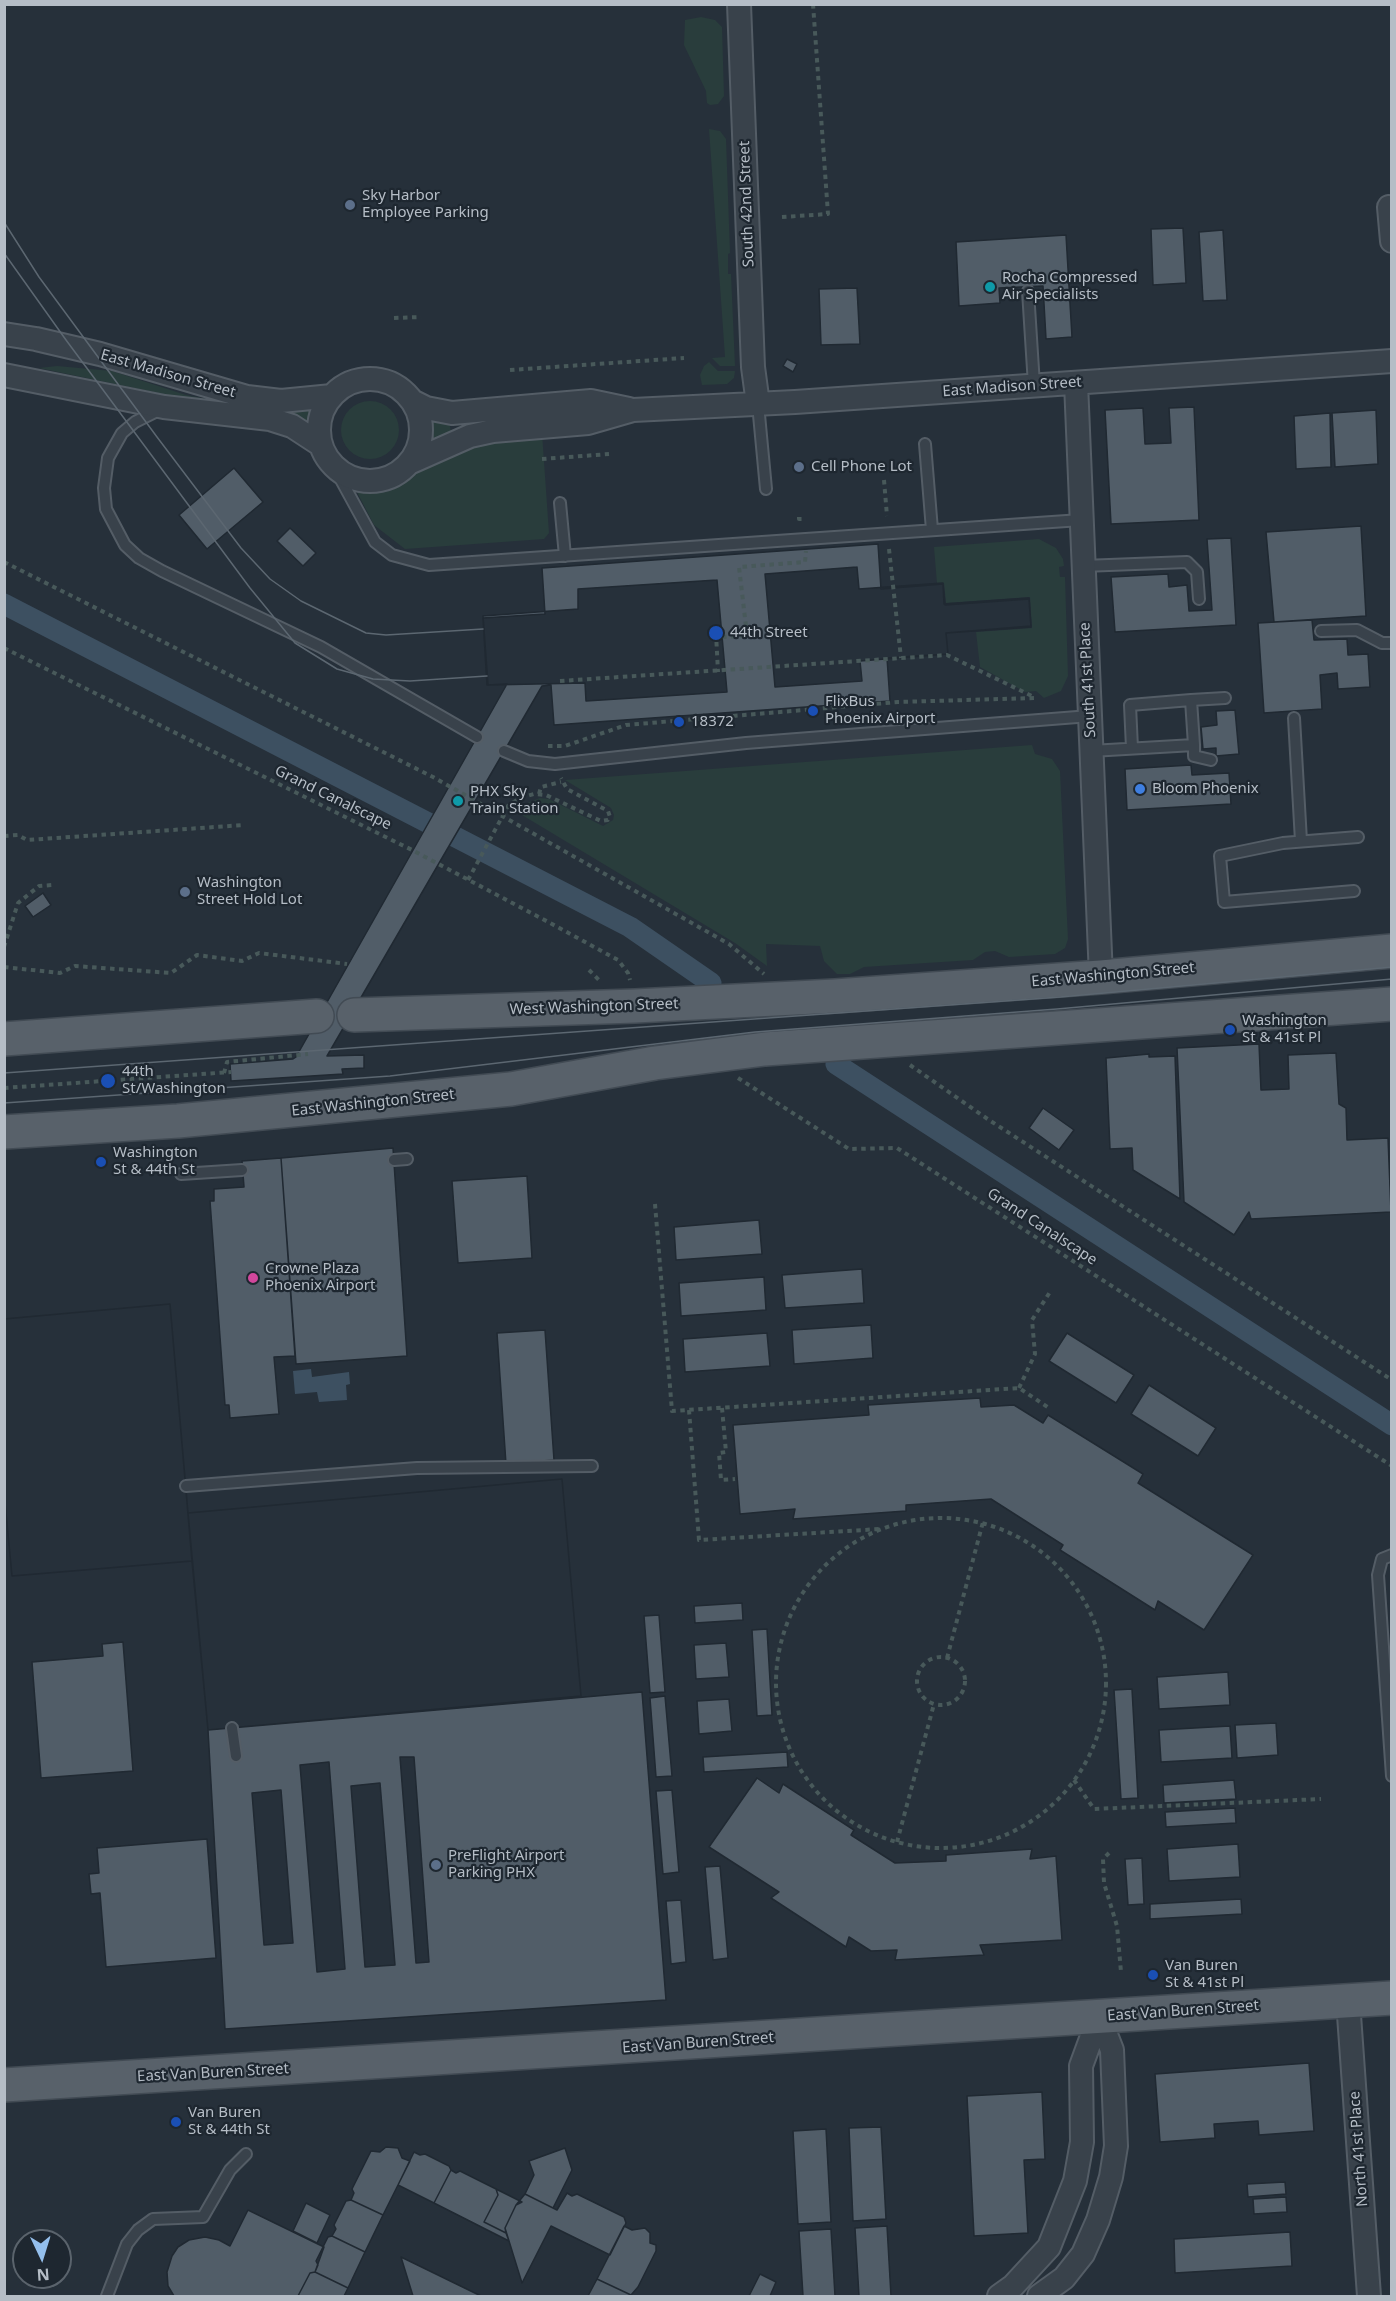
<!DOCTYPE html>
<style>
body{margin:0}
#map{position:relative;width:1396px;height:2301px;overflow:hidden;background:#26303a;font-family:"Noto Sans",sans-serif}
canvas{display:block}
.frame{position:absolute;inset:0;border:6px solid #b5bdc6;pointer-events:none}
.north{position:absolute;left:12px;top:2229px;width:60px;height:60px;box-sizing:border-box;background:#1e2730;border:2px solid #5a636c;border-radius:50%;rotate:176deg;font-size:16px;font-weight:700;line-height:24px;text-align:center;color:#b5bdc6}
.north::after{content:'';display:block;margin:auto;width:21px;height:27px;background:#94bfec;clip-path:polygon(50% 0,100% 100%,50% 72%,0 100%)}
</style>
<div id="map">
<canvas width="1396" height="2301"></canvas>
<div class="frame"></div>
<div class="north">N</div>
</div>
<script>
const ctx = document.querySelector('canvas').getContext('2d');
ctx.lineJoin = 'round';
function fillPath(path, color) {
  ctx.fillStyle = color;
  ctx.fill(path, 'evenodd');
}
function toPath(rows) {
  const path = new Path2D();
  for (const r of rows) {
    if (r.length === 3) {
      path.moveTo(r[0] + r[2], r[1]);
      path.arc(r[0], r[1], r[2], 0, 2 * Math.PI);
      continue;
    }
    path.moveTo(r[0], r[1]);
    for (let i = 2; i < r.length; i += 2) path.lineTo(r[i], r[i + 1]);
  }
  return path;
}
function trace(path, color, width, dash) {
  ctx.strokeStyle = color;
  ctx.lineWidth = width;
  ctx.lineCap = dash ? 'butt' : 'round';
  ctx.setLineDash(dash || []);
  ctx.stroke(path);
}
function drawText(font, color, halo, rows, align = 'center') {
  ctx.font = font + ' "Noto Sans",sans-serif';
  ctx.lineWidth = 4.5;
  ctx.setLineDash([]);
  ctx.textBaseline = 'middle';
  ctx.strokeStyle = halo;
  ctx.fillStyle = color;
  for (const [text, x, y, turn = 0] of rows) {
    ctx.save();
    ctx.translate(x, y);
    ctx.rotate((+turn || 0) * Math.PI / 180);
    ctx.textAlign = isNaN(turn) ? turn : align;
    if (halo) ctx.strokeText(text, 0, 0);
    ctx.fillText(text, 0, 0);
    ctx.restore();
  }
}
fillPath(toPath([
 [701,17,715,20,722,27,724,96,718,104,710,105,707,103,706,91,684,45,685,20],
 [709,129,720,131,726,139,730,253,728,254,728,274,731,274,735,366,720,366,712,358,725,357],
 [709,362,718,371,735,371,734,378,727,384,702,385,700,375,704,366],
 [57,366,112,371,186,395,248,407,315,406,310,425,39,368],
 [370,430,29],
 [430,418,449,421,451,432,431,440],
 [542,433,549,533,544,539,405,549,374,525,358,494,357,488,387,488,480,439],
 [1039,539,1056,548,1063,559,1064,566,1059,567,1060,577,1065,577,1068,676,1061,691,1044,698,1036,691,1025,692,980,667,976,632,1032,628,1030,597,946,603,944,583,937,583,934,547],
 [1032,745,1035,754,1052,759,1060,771,1068,939,1065,948,1055,954,1009,957,995,951,985,952,973,960,864,967,850,974,837,974,824,961,820,946,766,944,767,966,735,943,512,809,540,798,549,799,603,826,613,820,614,815,611,808,565,780]
]), '#293d3c');
fillPath(toPath([
 [311,1369,312,1377,349,1372,350,1384,346,1385,347,1400,319,1402,317,1392,295,1394,293,1371]
]), '#3d5061');
trace(toPath([
 [4,604,630,927,711,983],
 [836,1064,1392,1425]
]), '#3d5061', 21);
const building = toPath([
 [1183,228,1186,283,1153,285,1151,229,1183,228],
 [1223,230,1227,300,1203,301,1199,232,1223,230],
 [1066,235,1072,337,1046,339,1043,286,999,288,1000,303,959,306,956,242,1066,235],
 [857,288,860,344,821,345,819,289,857,288],
 [787,359,797,364,793,372,783,366,787,359],
 [1194,407,1199,520,1111,524,1105,410,1143,408,1145,444,1171,443,1169,408,1194,407],
 [1376,410,1378,464,1335,467,1332,413,1376,410],
 [1330,413,1331,467,1296,469,1294,416,1330,413],
 [234,468,263,502,207,549,179,515,234,468],
 [1361,526,1366,616,1274,622,1266,532,1361,526],
 [290,528,316,553,303,566,277,541,290,528],
 [1231,538,1236,625,1115,632,1111,577,1168,574,1169,587,1187,585,1189,611,1212,610,1207,539,1231,538],
 [878,544,881,589,943,584,945,605,1029,599,1031,627,946,633,948,654,887,658,890,701,554,725,551,685,542,686,327,1056,364,1055,364,1068,342,1069,343,1074,231,1081,230,1064,293,1059,296,1057,507,684,487,685,483,618,545,614,542,568,878,544],
 [857,567,859,589,943,583,944,604,1029,598,1031,626,946,633,948,654,860,661,862,681,775,687,765,574,857,567],
 [717,580,727,692,586,701,585,683,488,685,483,616,578,609,578,589,717,580],
 [1312,620,1314,640,1347,639,1348,655,1368,654,1370,687,1338,689,1337,673,1320,675,1322,709,1264,713,1258,623,1312,620],
 [1235,710,1239,754,1216,756,1216,748,1203,749,1201,727,1217,725,1216,711,1235,710],
 [1191,765,1192,775,1229,773,1231,804,1127,810,1125,769,1191,765],
 [43,893,51,905,33,917,25,906,43,893],
 [1259,1044,1261,1090,1289,1089,1288,1055,1336,1053,1339,1104,1346,1108,1347,1140,1388,1138,1391,1212,1251,1219,1249,1212,1234,1235,1184,1202,1177,1048,1259,1044],
 [1149,1054,1149,1057,1175,1056,1180,1199,1133,1170,1132,1148,1110,1149,1106,1058,1149,1054],
 [1043,1108,1074,1130,1059,1150,1029,1128,1043,1108],
 [393,1148,407,1356,296,1364,281,1158,393,1148],
 [281,1158,295,1356,274,1357,279,1414,230,1418,229,1405,225,1405,210,1201,214,1201,214,1189,244,1187,242,1161,281,1158],
 [527,1176,532,1258,458,1263,452,1181,527,1176],
 [759,1220,762,1254,676,1260,674,1227,759,1220],
 [862,1269,864,1303,785,1308,782,1275,862,1269],
 [764,1277,766,1310,681,1316,679,1283,764,1277],
 [170,1304,188,1513,562,1479,581,1696,208,1730,192,1561,12,1576,4,1492,4,1319,170,1304],
 [170,1304,192,1561,12,1576,4,1492,4,1319,170,1304],
 [871,1325,873,1358,794,1364,792,1330,871,1325],
 [545,1330,554,1460,506,1464,497,1333,545,1330],
 [767,1333,770,1366,685,1372,683,1339,767,1333],
 [1067,1333,1134,1375,1116,1403,1049,1361,1067,1333],
 [1149,1385,1216,1428,1198,1456,1131,1414,1149,1385],
 [980,1398,981,1407,1014,1405,1043,1423,1048,1415,1143,1474,1138,1483,1253,1555,1204,1630,1158,1601,1155,1610,1060,1550,1063,1545,991,1499,906,1505,906,1511,793,1519,795,1509,740,1514,733,1425,869,1415,868,1405,980,1398],
 [562,1479,581,1696,208,1730,188,1513,562,1479],
 [742,1603,743,1620,695,1623,694,1606,742,1603],
 [659,1615,665,1692,650,1693,644,1616,659,1615],
 [767,1629,772,1715,757,1716,752,1630,767,1629],
 [123,1642,133,1771,41,1778,32,1662,103,1656,102,1644,123,1642],
 [726,1643,729,1677,696,1679,694,1645,726,1643],
 [1228,1672,1230,1705,1159,1709,1157,1677,1228,1672],
 [1132,1689,1138,1798,1121,1799,1114,1690,1132,1689],
 [642,1692,666,2000,225,2029,208,1730,642,1692],
 [665,1696,672,1776,656,1777,650,1698,665,1696],
 [729,1699,732,1731,699,1734,697,1701,729,1699],
 [1276,1723,1278,1755,1237,1758,1235,1725,1276,1723],
 [1230,1726,1232,1758,1161,1762,1159,1730,1230,1726],
 [787,1752,788,1767,704,1772,703,1757,787,1752],
 [400,1757,414,1757,429,1962,416,1963,400,1757],
 [329,1762,345,1969,317,1972,300,1765,329,1762],
 [757,1778,779,1793,783,1784,854,1830,851,1835,895,1863,946,1861,946,1855,1032,1849,1030,1859,1056,1856,1062,1940,980,1945,984,1955,895,1960,897,1950,871,1951,849,1937,846,1947,771,1898,779,1892,709,1847,757,1778],
 [1234,1780,1236,1799,1164,1803,1163,1785,1234,1780],
 [380,1783,395,1965,365,1967,351,1786,380,1783],
 [281,1790,293,1943,264,1945,252,1793,281,1790],
 [672,1790,679,1872,663,1874,656,1791,672,1790],
 [1235,1808,1236,1823,1166,1827,1165,1812,1235,1808],
 [207,1839,216,1958,106,1967,100,1893,91,1894,89,1874,99,1873,97,1848,207,1839],
 [1238,1844,1240,1877,1169,1881,1167,1849,1238,1844],
 [1142,1858,1144,1904,1128,1905,1125,1859,1142,1858],
 [720,1866,728,1958,713,1960,705,1867,720,1866],
 [1241,1899,1242,1914,1150,1919,1150,1904,1241,1899],
 [681,1900,686,1962,671,1964,666,1901,681,1900],
 [1309,2063,1314,2131,1259,2135,1258,2121,1214,2124,1215,2138,1160,2142,1155,2074,1309,2063],
 [1042,2092,1045,2159,1024,2160,1028,2233,974,2236,967,2096,1042,2092],
 [881,2127,886,2219,853,2221,849,2128,881,2127],
 [826,2129,831,2222,798,2224,793,2131,826,2129],
 [386,2147,398,2148,402,2158,410,2161,383,2215,351,2200,354,2193,352,2189,371,2151,380,2152,386,2147],
 [565,2148,572,2170,553,2208,525,2194,534,2175,529,2161,565,2148],
 [414,2152,420,2155,425,2154,449,2166,451,2170,434,2203,398,2185,414,2152],
 [451,2170,456,2173,460,2171,496,2189,498,2195,484,2222,506,2233,509,2241,434,2203,451,2170],
 [1285,2182,1286,2194,1248,2197,1247,2184,1285,2182],
 [496,2189,522,2202,516,2205,505,2228,506,2233,484,2222,498,2195,496,2189],
 [567,2193,572,2196,577,2194,624,2217,626,2223,610,2255,551,2226,522,2283,505,2228,516,2205,525,2194,557,2210,567,2193],
 [1286,2197,1287,2212,1254,2214,1253,2199,1286,2197],
 [351,2200,383,2215,365,2252,332,2236,336,2229,334,2225,346,2201,351,2200],
 [306,2203,330,2215,317,2243,293,2231,306,2203],
 [248,2210,324,2247,315,2272,310,2273,298,2296,174,2296,168,2286,167,2272,172,2256,178,2247,189,2240,205,2237,219,2240,230,2246,248,2210],
 [624,2226,632,2230,645,2228,650,2233,650,2243,656,2245,656,2251,638,2287,631,2295,597,2279,624,2226],
 [887,2226,891,2296,859,2296,855,2228,887,2226],
 [831,2229,835,2296,803,2296,799,2231,831,2229],
 [1290,2232,1292,2266,1175,2273,1174,2239,1290,2232],
 [332,2236,365,2252,348,2288,315,2272,318,2265,316,2261,328,2237,332,2236],
 [401,2257,481,2296,413,2296,401,2257],
 [315,2272,348,2288,344,2296,298,2296,310,2273,315,2272],
 [760,2274,776,2282,770,2296,749,2296,760,2274],
 [597,2279,631,2295,631,2296,588,2296,597,2279]
]);
fillPath(building, '#515d68');
trace(building, '#202932', 1.5);
const service = toPath([
 [1028,291,1034,385],
 [758,404,766,489],
 [159,410,135,422,122,433,108,458,104,488,106,509,125,545,139,558,162,571,321,647,477,737],
 [925,444,932,530],
 [334,467,375,542,392,555,429,565,1081,520],
 [560,503,565,556],
 [1083,566,1187,562,1197,572,1199,599],
 [1321,631,1357,630,1382,643,1392,643],
 [1191,700,1225,698],
 [1294,718,1301,841],
 [1194,745,1194,756,1211,760],
 [504,751,528,761,555,764,746,743,1090,716],
 [1091,751,1194,745,1191,700,1130,705,1132,748],
 [1354,891,1224,902,1220,856,1283,843,1358,837],
 [394,1160,407,1159],
 [181,1174,242,1170],
 [186,1486,417,1468,592,1466],
 [1392,1555,1382,1559,1378,1575,1392,1776],
 [232,1728,236,1756],
 [107,2296,127,2244,138,2230,153,2219,203,2217,230,2170,246,2154]
]);
const minor = toPath([
 [739,4,753,367,758,404],
 [1389,207,1392,241],
 [4,334,36,339,100,354,247,397,281,401,332,396],
 [4,375,164,407,270,419,292,426,321,445],
 [370,430,51],
 [1076,383,1101,977],
 [412,401,426,408,452,413,591,401,629,409],
 [409,463,470,436,493,431,588,423,633,410,795,402,1392,361],
 [1348,2001,1369,2296],
 [999,2296,1013,2286,1049,2247,1075,2181,1082,2142,1081,2066,1099,2017],
 [1039,2296,1064,2278,1083,2254,1098,2220,1111,2177,1116,2146,1112,2050,1099,2017]
]);
const primary = toPath([
 [354,1015,635,1006,835,996,1101,977,1392,951],
 [4,1039,317,1016],
 [4,1132,178,1121,511,1089,655,1063,765,1049,1392,1004],
 [4,2085,1392,1998]
]);
trace(service, '#545d66', 14);
trace(minor, '#545d66', 26);
trace(primary, '#424b54', 36);
trace(toPath([
 [782,217,828,214,813,4],
 [394,318,421,317],
 [510,370,684,358],
 [542,459,609,454],
 [884,480,887,516],
 [799,517,799,519,805,519],
 [889,549,901,658],
 [4,562,433,777,729,944,764,974],
 [716,633,718,672],
 [747,635,739,567,805,562,806,551],
 [722,637,771,634],
 [4,648,412,850,552,924,618,960,628,973,630,980],
 [560,681,947,655,1032,696],
 [548,746,565,746,626,725,898,702,1035,698],
 [539,794,541,787,561,782],
 [4,836,18,835,27,840,244,825],
 [468,880,508,806,520,798,534,794,546,795,601,821,608,820,610,817,608,811,567,789,561,778],
 [4,947,18,903,39,886,52,885],
 [4,967,60,973,75,966,171,973,197,955,242,961,259,953,347,964],
 [589,970,601,982],
 [910,1065,989,1120,1392,1380],
 [224,1073,227,1062,308,1054],
 [738,1078,849,1149,897,1148,1392,1466],
 [4,1088,231,1072],
 [655,1204,672,1411,1019,1388,1049,1408],
 [1019,1388,1035,1354,1032,1320,1050,1292],
 [722,1408,726,1452,719,1453,721,1480,735,1479],
 [689,1410,699,1540,880,1529],
 [941,1683,165],
 [941,1681,24],
 [947,1658,983,1522],
 [1074,1780,1094,1809,1321,1799],
 [897,1842,934,1704],
 [1109,1853,1103,1859,1104,1883,1117,1926,1121,1972]
]), '#48595a', 4, [4.5, 4.5]);
trace(service, '#39424b', 10);
trace(minor, '#39424b', 22);
trace(primary, '#58616a', 33);
trace(toPath([
 [4,222,39,277,157,437,241,548,270,579,301,601,366,633,386,635,483,629],
 [4,253,66,340,250,588,295,643,337,669,373,679,410,681,487,676],
 [4,1073,1060,997,1392,967],
 [4,1103,390,1076,755,1032,1057,1009,1392,979]
]), '#5c6771', 1.5);
for (const [x, y, r, color] of [
 [350,205,6,"#5c6f8a"],
 [990,287,6,"#0f9aa8"],
 [799,467,6,"#5c6f8a"],
 [716,633,8,"#1a4fb4"],
 [813,711,6,"#1a4fb4"],
 [679,722,6,"#1a4fb4"],
 [1140,789,6,"#3f7fe0"],
 [458,801,6,"#0f9aa8"],
 [185,892,6,"#5c6f8a"],
 [1230,1030,6,"#1a4fb4"],
 [108,1081,8,"#1a4fb4"],
 [101,1162,6,"#1a4fb4"],
 [253,1278,6,"#d1479c"],
 [436,1865,6,"#5c6f8a"],
 [1153,1975,6,"#1a4fb4"],
 [176,2122,6,"#1a4fb4"]
]) {
  const dot = new Path2D();
  dot.arc(x, y, r, 0, 2 * Math.PI);
  ctx.fillStyle = color;
  ctx.fill(dot);
  trace(dot, '#1e2730', 2);
}
drawText('15px', '#b5bdc6', '#1e2730', [
 ["Sky Harbor",362,196],
 ["Employee Parking",362,213],
 ["Rocha Compressed",1002,278],
 ["Air Specialists",1002,295],
 ["Cell Phone Lot",811,467],
 ["44th Street",730,633],
 ["FlixBus",825,702],
 ["Phoenix Airport",825,719],
 ["18372",691,722],
 ["Bloom Phoenix",1152,789],
 ["PHX Sky",470,792],
 ["Train Station",470,809],
 ["Washington",197,883],
 ["Street Hold Lot",197,900],
 ["Washington",1242,1021],
 ["St & 41st Pl",1242,1038],
 ["44th",122,1072],
 ["St/Washington",122,1089],
 ["Washington",113,1153],
 ["St & 44th St",113,1170],
 ["Crowne Plaza",265,1269],
 ["Phoenix Airport",265,1286],
 ["PreFlight Airport",448,1856],
 ["Parking PHX",448,1873],
 ["Van Buren",1165,1966],
 ["St & 41st Pl",1165,1983],
 ["Van Buren",188,2113],
 ["St & 44th St",188,2130]
], 'left');
drawText('15px', '#b5bdc6', '#1e2730', [
 ["South 42nd Street",747,204,-92],
 ["East Madison Street",168,374,16],
 ["East Madison Street",1012,387,-4],
 ["South 41st Place",1088,680,-93],
 ["Grand Canalscape",333,798,26],
 ["East Washington Street",1113,975,-5],
 ["West Washington Street",594,1007,-2],
 ["East Washington Street",373,1103,-6],
 ["Grand Canalscape",1042,1227,33],
 ["East Van Buren Street",1183,2011,-4],
 ["East Van Buren Street",698,2043,-4],
 ["East Van Buren Street",213,2073,-3],
 ["North 41st Place",1359,2149,-94]
]);
</script>
